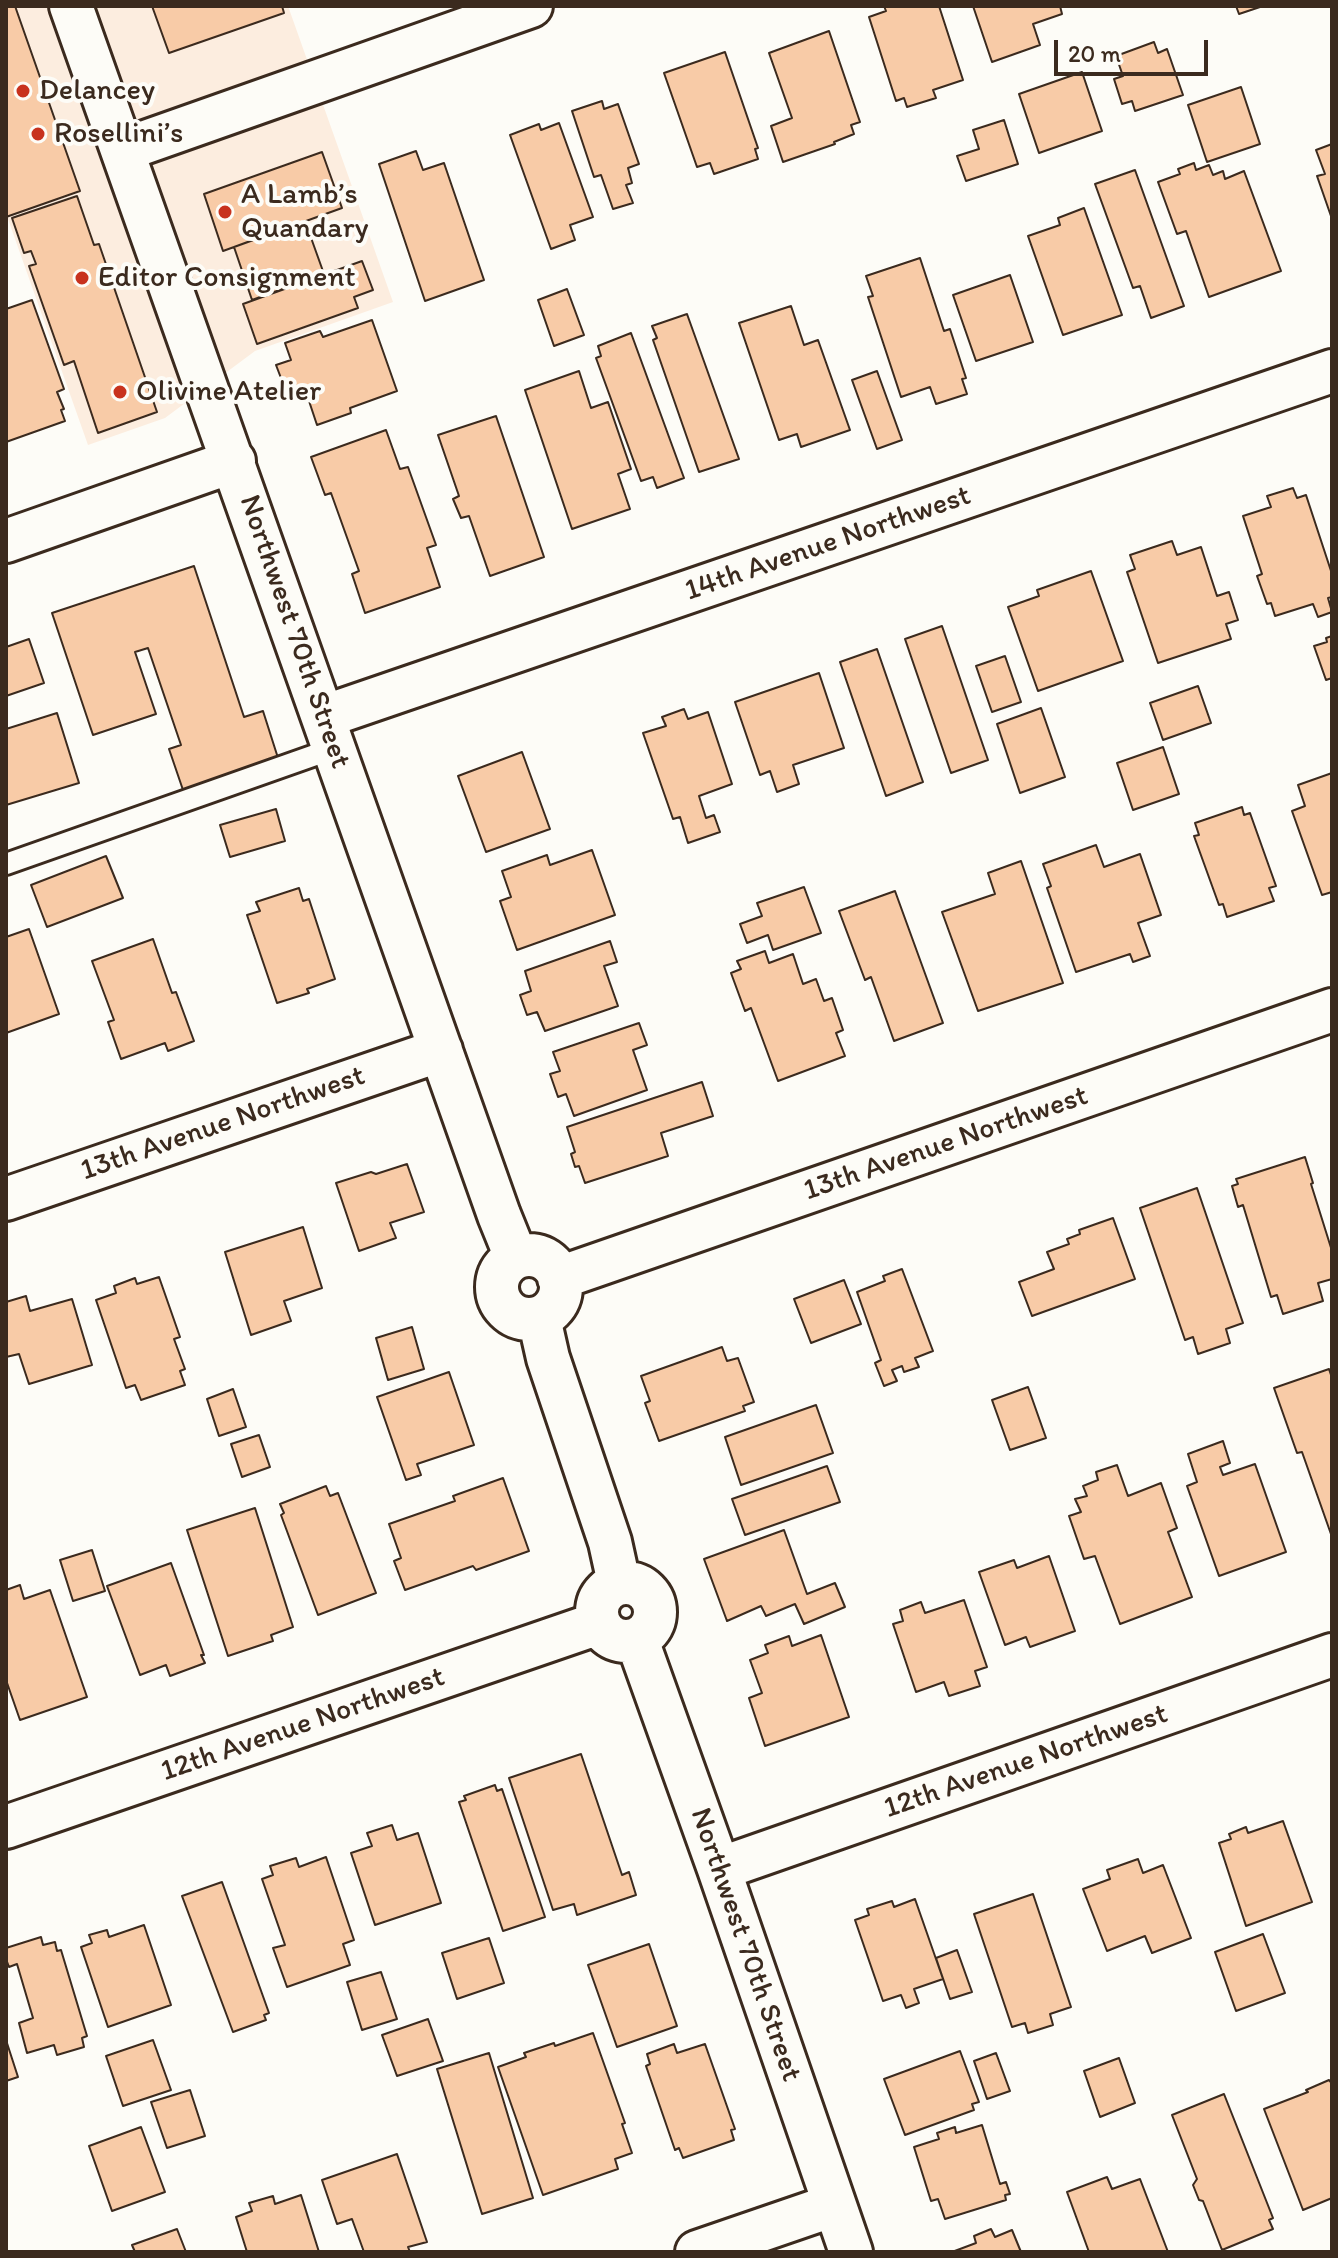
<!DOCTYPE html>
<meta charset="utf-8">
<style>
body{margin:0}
#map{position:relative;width:1338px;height:2258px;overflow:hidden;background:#fdfcf7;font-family:Itim,sans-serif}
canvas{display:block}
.frame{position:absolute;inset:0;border:8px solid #3b2a1e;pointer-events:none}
.scale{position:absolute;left:1054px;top:40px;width:154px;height:36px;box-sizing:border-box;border:4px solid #3b2a1e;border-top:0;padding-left:10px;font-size:24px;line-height:28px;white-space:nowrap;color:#3b2a1e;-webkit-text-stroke:6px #fdfcf7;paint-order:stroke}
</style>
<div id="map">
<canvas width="1338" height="2258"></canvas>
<div class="frame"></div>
<div class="scale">20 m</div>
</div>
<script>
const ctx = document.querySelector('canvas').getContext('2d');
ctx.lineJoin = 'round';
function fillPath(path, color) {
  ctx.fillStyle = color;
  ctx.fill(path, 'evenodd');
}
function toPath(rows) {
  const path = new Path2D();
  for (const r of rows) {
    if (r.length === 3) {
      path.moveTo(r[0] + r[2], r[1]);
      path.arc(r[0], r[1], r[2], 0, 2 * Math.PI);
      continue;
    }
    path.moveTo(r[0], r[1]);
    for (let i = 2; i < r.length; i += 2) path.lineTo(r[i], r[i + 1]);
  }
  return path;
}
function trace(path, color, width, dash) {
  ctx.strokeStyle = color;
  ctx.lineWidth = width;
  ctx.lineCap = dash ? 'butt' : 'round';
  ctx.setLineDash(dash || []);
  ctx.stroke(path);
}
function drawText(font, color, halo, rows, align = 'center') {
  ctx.font = font + ' Itim,sans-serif';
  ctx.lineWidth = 8;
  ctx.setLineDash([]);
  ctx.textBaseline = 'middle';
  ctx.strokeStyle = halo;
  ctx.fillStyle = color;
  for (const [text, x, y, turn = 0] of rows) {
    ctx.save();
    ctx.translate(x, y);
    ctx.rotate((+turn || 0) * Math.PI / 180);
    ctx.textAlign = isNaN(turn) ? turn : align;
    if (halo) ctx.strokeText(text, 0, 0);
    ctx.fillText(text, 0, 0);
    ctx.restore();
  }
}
fillPath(toPath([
 [6,6,288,6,393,302,255,351,165,418,88,445,8,219,6,218]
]), '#fceddf');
const building = toPath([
 [6,6,15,6,80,191,6,217,6,6],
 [152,6,282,6,284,13,169,53,152,6],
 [884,6,939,6,963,80,933,90,936,98,907,107,904,98,896,101,869,17,886,11,884,6],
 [973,6,1060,6,1062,14,1033,24,1040,45,992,62,973,6],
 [1236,6,1263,6,1239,14,1236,6],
 [829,31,860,122,851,125,854,134,834,142,835,144,783,162,771,126,792,118,769,53,829,31],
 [1154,42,1158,53,1167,49,1183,95,1135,111,1132,101,1122,104,1114,79,1123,76,1116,56,1154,42],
 [725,52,758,148,755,149,758,159,714,174,710,163,697,167,664,73,725,52],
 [1082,72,1102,131,1039,153,1019,94,1082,72],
 [1241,87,1260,144,1207,162,1188,105,1241,87],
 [602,101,604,109,618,104,639,164,628,168,632,183,626,185,633,203,613,209,601,175,594,177,572,111,602,101],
 [1004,120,1018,164,966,181,957,156,979,149,973,130,1004,120],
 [559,123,593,217,570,225,575,240,551,249,510,135,539,124,541,130,559,123],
 [1332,144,1332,219,1317,176,1325,174,1316,150,1332,144],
 [416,151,423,170,444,163,484,280,425,301,379,164,416,151],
 [322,152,342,208,223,251,204,194,322,152],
 [1194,163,1196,170,1209,165,1213,175,1223,171,1225,179,1244,171,1281,271,1209,297,1186,231,1177,234,1158,182,1180,174,1178,169,1194,163],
 [1135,170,1184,306,1151,318,1140,286,1133,288,1095,184,1135,170],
 [77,196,94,245,99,244,157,412,98,433,74,361,64,365,29,266,36,264,31,251,24,253,12,218,77,196],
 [1084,208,1122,315,1063,335,1028,236,1060,225,1058,218,1084,208],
 [305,221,324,274,252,300,234,247,305,221],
 [920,258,944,331,950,329,966,378,962,379,967,394,936,404,930,387,901,397,868,297,873,296,866,276,920,258],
 [362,261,373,290,354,297,358,308,257,344,243,304,362,261],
 [1010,275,1033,342,976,361,953,295,1010,275],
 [567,289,584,335,554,346,538,300,567,289],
 [32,300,64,389,57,392,64,409,61,410,65,421,6,442,6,309,32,300],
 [791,306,804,345,818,340,850,430,801,447,797,434,779,440,739,323,791,306],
 [687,314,739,459,699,472,653,340,657,338,652,326,687,314],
 [372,320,397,391,350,408,351,413,317,425,306,392,289,399,276,365,291,360,285,343,320,331,323,337,372,320],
 [631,333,684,478,657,488,653,477,641,481,596,358,601,356,598,346,631,333],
 [579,371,591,408,608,402,631,469,618,474,630,509,572,529,525,390,579,371],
 [877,371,902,440,877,449,852,380,877,371],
 [496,416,544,557,490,576,469,516,461,518,453,499,459,496,438,435,496,416],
 [386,430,400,469,408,467,436,545,427,548,440,587,365,613,352,574,359,571,331,493,325,495,311,457,386,430],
 [1293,488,1297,498,1306,495,1332,574,1332,597,1328,598,1332,612,1318,617,1313,604,1275,616,1271,603,1267,604,1257,576,1262,574,1243,516,1271,507,1267,496,1293,488],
 [1172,541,1177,555,1201,547,1217,596,1229,592,1238,620,1226,624,1231,639,1158,663,1127,572,1135,569,1130,555,1172,541],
 [194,566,244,717,263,711,278,758,183,790,169,749,181,745,148,648,135,652,156,714,93,735,52,613,194,566],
 [1091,571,1123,661,1038,691,1008,607,1039,596,1037,590,1091,571],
 [942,626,988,760,951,773,905,639,942,626],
 [1332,636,1332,678,1326,680,1314,646,1327,642,1326,638,1332,636],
 [29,639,44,683,6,696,6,647,29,639],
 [877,649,923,782,886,796,840,662,877,649],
 [1005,656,1021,702,992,712,976,666,1005,656],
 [819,673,844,748,793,765,799,784,777,792,770,771,760,775,735,702,819,673],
 [1198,686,1211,723,1163,740,1150,703,1198,686],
 [1041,708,1065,777,1020,793,997,724,1041,708],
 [684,709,688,719,708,712,732,784,699,796,706,818,714,815,720,832,688,843,680,817,673,819,643,733,666,726,662,717,684,709],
 [57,713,79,783,6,805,6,729,57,713],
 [1163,747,1179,794,1133,810,1117,763,1163,747],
 [522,752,550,829,486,852,458,776,522,752],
 [1332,773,1332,892,1322,895,1292,811,1305,806,1298,785,1332,773],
 [1242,807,1244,815,1250,813,1276,886,1269,888,1274,901,1227,917,1223,904,1219,905,1194,836,1199,835,1195,823,1242,807],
 [276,809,285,841,230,857,220,825,276,809],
 [1096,845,1104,867,1140,854,1161,915,1138,923,1150,956,1133,962,1130,954,1076,972,1047,888,1051,886,1043,864,1096,845],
 [592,850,615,915,517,950,500,901,511,897,502,871,547,855,550,865,592,850],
 [106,856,123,898,47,927,31,885,106,856],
 [1021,861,1063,983,978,1011,942,912,995,894,988,873,1021,861],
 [804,887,821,933,773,950,768,935,747,943,740,924,762,916,757,903,804,887],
 [299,888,303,901,309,899,335,979,307,989,309,993,277,1003,247,915,260,911,256,902,299,888],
 [895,891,943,1023,894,1041,871,977,865,980,839,911,895,891],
 [29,929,59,1014,6,1033,6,937,29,929],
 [153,939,172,993,176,992,194,1041,168,1051,165,1043,121,1059,108,1022,114,1020,92,961,153,939],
 [610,941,617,962,604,966,618,1006,545,1031,537,1012,527,1015,520,995,531,991,525,971,610,941],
 [765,951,769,963,793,954,803,984,816,979,824,1001,832,998,843,1030,836,1033,845,1056,778,1081,751,1008,745,1011,731,973,741,969,737,961,765,951],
 [639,1023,647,1045,633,1050,647,1090,574,1116,566,1094,558,1097,550,1074,560,1071,553,1052,639,1023],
 [702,1082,713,1116,661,1133,668,1156,585,1183,579,1166,575,1167,571,1154,575,1152,567,1127,702,1082],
 [1305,1157,1313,1183,1311,1184,1332,1251,1332,1279,1318,1283,1323,1301,1283,1314,1277,1295,1271,1297,1243,1205,1238,1207,1232,1186,1238,1184,1236,1179,1305,1157],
 [407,1164,424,1212,390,1223,396,1238,359,1251,336,1183,371,1172,376,1174,407,1164],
 [1197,1188,1243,1323,1226,1329,1230,1343,1198,1354,1193,1337,1185,1340,1140,1208,1197,1188],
 [1113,1218,1135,1279,1032,1316,1019,1282,1054,1269,1047,1252,1069,1244,1067,1239,1080,1234,1079,1230,1113,1218],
 [303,1227,322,1288,284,1301,291,1321,251,1335,225,1252,303,1227],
 [902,1269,933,1351,915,1358,919,1367,904,1372,902,1366,892,1370,897,1381,884,1386,875,1363,881,1360,857,1292,885,1281,883,1276,902,1269],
 [159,1277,180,1337,174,1339,185,1369,180,1371,185,1385,141,1400,135,1385,126,1388,96,1300,116,1293,114,1286,135,1278,137,1284,159,1277],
 [844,1280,861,1324,811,1343,794,1299,844,1280],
 [26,1296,30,1311,72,1299,92,1365,29,1384,19,1354,6,1357,6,1302,26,1296],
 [412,1327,424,1369,388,1380,376,1338,412,1327],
 [722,1347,727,1361,738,1358,754,1402,743,1406,745,1411,659,1441,645,1403,650,1401,641,1376,722,1347],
 [1329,1369,1332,1378,1332,1537,1302,1452,1297,1453,1274,1388,1329,1369],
 [449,1372,474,1445,417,1464,421,1475,406,1480,377,1397,449,1372],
 [1028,1387,1046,1438,1010,1450,992,1400,1028,1387],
 [233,1389,246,1427,219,1436,207,1399,233,1389],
 [816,1405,833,1453,741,1485,725,1437,816,1405],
 [259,1435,270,1467,242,1477,231,1444,259,1435],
 [1223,1441,1230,1463,1220,1467,1223,1475,1255,1464,1286,1552,1219,1576,1187,1486,1197,1482,1188,1454,1223,1441],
 [1117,1465,1128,1496,1161,1483,1177,1528,1168,1532,1192,1597,1120,1624,1095,1556,1084,1559,1069,1516,1081,1512,1075,1499,1087,1496,1083,1486,1098,1480,1096,1472,1117,1465],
 [827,1466,840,1502,745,1535,732,1499,827,1466],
 [503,1478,529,1551,476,1570,473,1566,405,1590,394,1561,401,1558,389,1524,455,1501,453,1496,503,1478],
 [326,1486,330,1496,338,1493,376,1593,318,1615,281,1515,284,1513,280,1504,326,1486],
 [255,1508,293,1627,271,1635,273,1641,228,1656,187,1530,255,1508],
 [784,1530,807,1594,835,1583,845,1607,804,1624,795,1604,766,1616,761,1606,727,1621,704,1559,784,1530],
 [92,1550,105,1591,73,1601,60,1560,92,1550],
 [1049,1556,1075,1631,1030,1647,1026,1637,1005,1645,979,1572,1014,1560,1017,1568,1049,1556],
 [171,1563,204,1655,201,1655,205,1663,170,1676,166,1665,140,1675,107,1586,171,1563],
 [20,1585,24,1599,50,1590,87,1697,20,1720,6,1680,6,1590,20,1585],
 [964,1600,987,1667,975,1671,980,1686,949,1696,944,1682,916,1692,893,1624,903,1621,900,1610,921,1602,925,1613,964,1600],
 [821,1635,849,1717,765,1746,749,1698,762,1693,750,1660,768,1653,765,1645,789,1636,792,1646,821,1635],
 [581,1754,622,1875,629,1872,636,1895,577,1915,574,1904,553,1910,509,1778,581,1754],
 [495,1785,497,1791,502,1789,545,1917,503,1931,459,1802,466,1800,464,1796,495,1785],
 [1283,1821,1312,1902,1246,1926,1219,1843,1231,1839,1229,1834,1246,1827,1248,1833,1283,1821],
 [392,1825,397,1840,418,1833,441,1903,375,1925,351,1853,372,1846,367,1833,392,1825],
 [326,1857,354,1940,343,1944,350,1965,287,1987,273,1948,285,1945,262,1879,273,1875,270,1866,296,1858,299,1867,326,1857],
 [1138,1859,1143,1873,1163,1865,1191,1938,1152,1953,1145,1936,1107,1951,1083,1889,1110,1879,1107,1870,1138,1859],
 [222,1882,269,2013,264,2015,266,2020,233,2032,182,1896,222,1882],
 [1033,1894,1071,2007,1050,2014,1053,2025,1028,2033,1025,2023,1012,2027,974,1914,1033,1894],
 [915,1899,943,1979,914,1989,919,2003,906,2008,901,1995,883,2001,855,1920,869,1915,867,1909,892,1901,894,1907,915,1899],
 [144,1925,171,2005,108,2027,81,1947,92,1943,89,1935,107,1930,109,1937,144,1925],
 [1263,1934,1285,1993,1236,2011,1215,1952,1263,1934],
 [41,1937,43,1945,55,1942,57,1951,61,1950,87,2036,82,2038,84,2047,57,2055,54,2045,27,2053,19,2023,33,2018,17,1964,9,1967,6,1959,6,1948,41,1937],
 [489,1938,504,1983,457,1999,442,1953,489,1938],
 [649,1944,677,2026,617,2047,588,1965,649,1944],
 [957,1950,972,1992,950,1999,936,1958,957,1950],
 [381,1972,397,2019,362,2030,347,1982,381,1972],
 [428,2019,443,2061,397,2076,382,2035,428,2019],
 [593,2033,625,2123,622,2124,632,2153,615,2159,618,2169,543,2195,498,2067,526,2057,524,2053,554,2043,555,2046,593,2033],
 [6,2040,18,2077,6,2081,6,2040],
 [153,2040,171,2090,123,2106,106,2056,153,2040],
 [674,2044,677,2053,705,2044,735,2129,731,2130,734,2140,683,2158,679,2148,675,2150,646,2066,650,2064,647,2054,674,2044],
 [960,2051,979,2102,972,2104,974,2110,905,2135,884,2079,960,2051],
 [489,2053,533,2198,482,2214,437,2069,489,2053],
 [996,2053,1010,2091,987,2099,974,2061,996,2053],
 [1119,2058,1135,2103,1100,2117,1084,2071,1119,2058],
 [1329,2080,1332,2084,1332,2198,1303,2210,1264,2109,1308,2092,1306,2090,1329,2080],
 [190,2090,205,2136,167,2148,151,2102,190,2090],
 [1224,2094,1273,2218,1269,2220,1273,2229,1222,2250,1203,2201,1199,2200,1193,2185,1197,2179,1172,2115,1224,2094],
 [982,2125,1000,2184,1006,2182,1010,2194,1005,2195,1006,2200,945,2219,938,2199,931,2201,914,2147,939,2139,937,2133,955,2127,956,2133,982,2125],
 [141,2127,165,2192,112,2211,89,2146,141,2127],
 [397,2154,427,2242,408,2247,410,2252,364,2252,352,2219,337,2224,322,2180,397,2154],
 [1107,2177,1112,2189,1140,2179,1168,2252,1089,2252,1067,2192,1107,2177],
 [301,2195,319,2252,247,2252,236,2217,252,2211,249,2203,273,2196,275,2204,301,2195],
 [177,2229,186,2252,135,2252,132,2245,177,2229],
 [991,2229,995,2237,1012,2230,1021,2252,952,2252,976,2243,974,2236,991,2229]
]);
fillPath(building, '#f8cba7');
trace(building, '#3b2a1e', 2);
const lane = toPath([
 [6,864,335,748]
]);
const street = toPath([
 [71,6,499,1215,516,1257],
 [123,150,531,6],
 [6,541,234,461],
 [323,717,1332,371],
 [6,1199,441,1050],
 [529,1287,32],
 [559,1278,1332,1010],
 [539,1318,548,1358,610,1542,619,1583],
 [626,1612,29],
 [637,1640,719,1869,851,2252],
 [6,1827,599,1623],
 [719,1869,1332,1655],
 [697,2252,834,2205]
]);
trace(lane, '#3b2a1e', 26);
trace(street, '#3b2a1e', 48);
trace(lane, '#fdfcf7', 20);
trace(street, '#fdfcf7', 42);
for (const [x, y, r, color] of [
 [23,91,8,"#c8321e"],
 [38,134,8,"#c8321e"],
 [225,212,8,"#c8321e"],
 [82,278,8,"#c8321e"],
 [120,392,8,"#c8321e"]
]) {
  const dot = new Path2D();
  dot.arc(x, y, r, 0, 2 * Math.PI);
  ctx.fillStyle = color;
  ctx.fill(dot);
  trace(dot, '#fdfcf7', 3);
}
drawText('30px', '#3b2a1e', '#fdfcf7', [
 ["Delancey",39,91],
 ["Rosellini’s",54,134],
 ["A Lamb’s",241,195],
 ["Quandary",241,229],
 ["Editor Consignment",98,278],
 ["Olivine Atelier",136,392]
], 'left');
drawText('30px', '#3b2a1e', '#fdfcf7', [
 ["14th Avenue Northwest",828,544,-19],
 ["Northwest 70th Street",294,632,71],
 ["13th Avenue Northwest",223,1124,-19],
 ["13th Avenue Northwest",946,1144,-19],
 ["12th Avenue Northwest",303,1725,-19],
 ["12th Avenue Northwest",1026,1762,-19],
 ["Northwest 70th Street",745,1945,71]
]);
</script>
